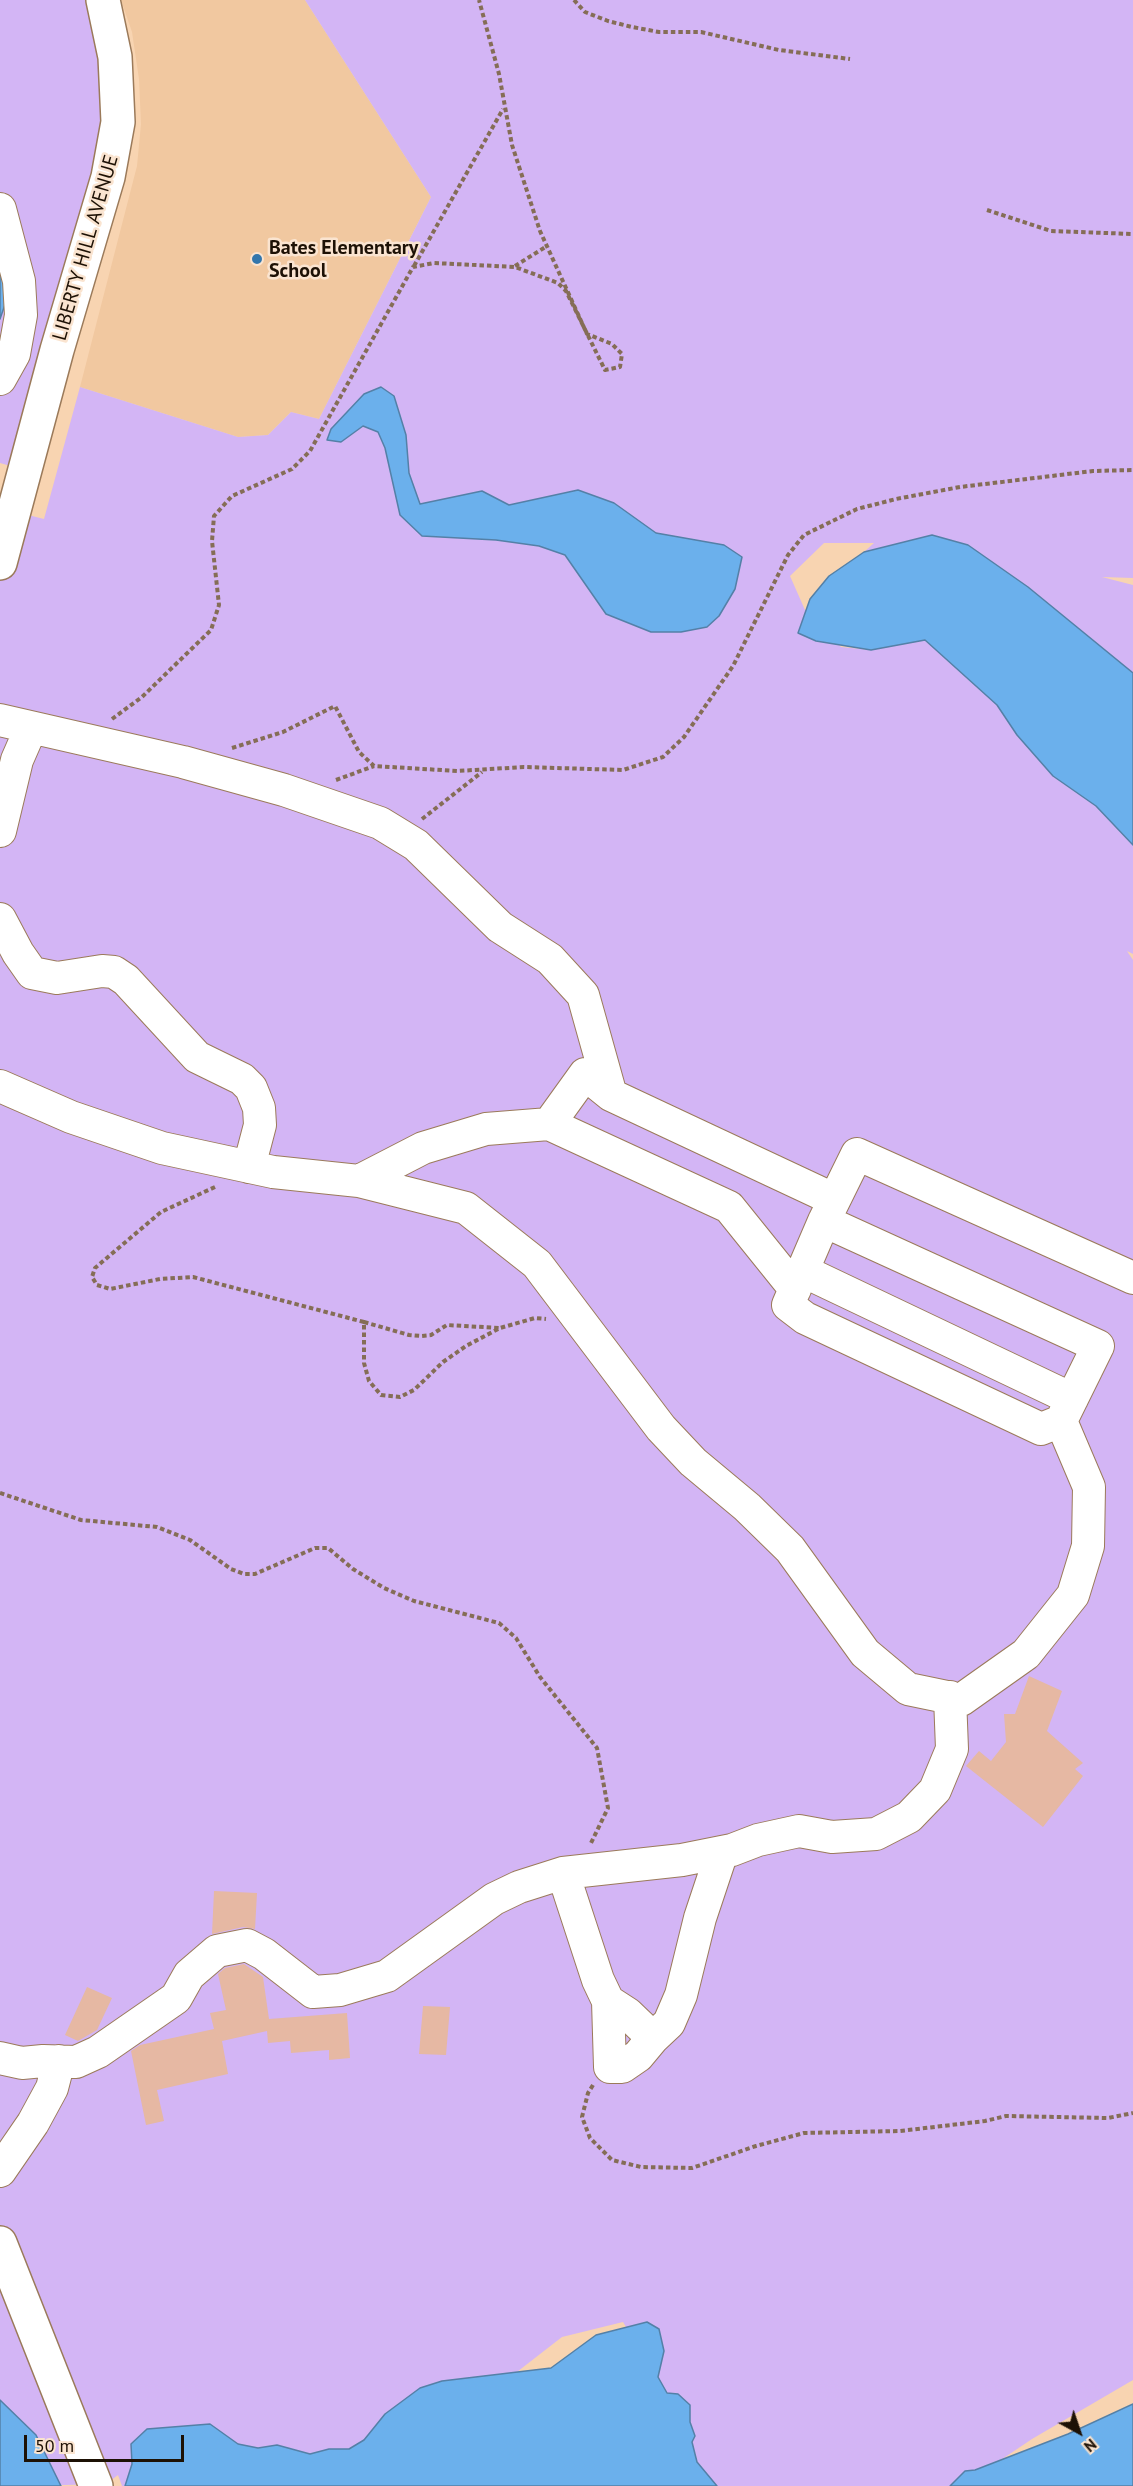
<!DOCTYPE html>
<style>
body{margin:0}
#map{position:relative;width:1133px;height:2486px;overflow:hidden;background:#f8d4b1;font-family:"PT Sans",sans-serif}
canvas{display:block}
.north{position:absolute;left:1049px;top:2402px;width:60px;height:60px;-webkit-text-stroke:4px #fae4d0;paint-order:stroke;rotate:140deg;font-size:16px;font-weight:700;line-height:24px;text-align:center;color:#1d1105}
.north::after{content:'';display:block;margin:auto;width:21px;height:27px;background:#1d1105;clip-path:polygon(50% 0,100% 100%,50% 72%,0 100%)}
.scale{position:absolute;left:24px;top:2435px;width:160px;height:27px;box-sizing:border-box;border:3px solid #1d1105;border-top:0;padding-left:8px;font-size:18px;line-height:21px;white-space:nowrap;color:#1d1105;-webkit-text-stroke:4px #fae4d0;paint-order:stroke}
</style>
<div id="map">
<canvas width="1133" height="2486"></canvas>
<div class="north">N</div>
<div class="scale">50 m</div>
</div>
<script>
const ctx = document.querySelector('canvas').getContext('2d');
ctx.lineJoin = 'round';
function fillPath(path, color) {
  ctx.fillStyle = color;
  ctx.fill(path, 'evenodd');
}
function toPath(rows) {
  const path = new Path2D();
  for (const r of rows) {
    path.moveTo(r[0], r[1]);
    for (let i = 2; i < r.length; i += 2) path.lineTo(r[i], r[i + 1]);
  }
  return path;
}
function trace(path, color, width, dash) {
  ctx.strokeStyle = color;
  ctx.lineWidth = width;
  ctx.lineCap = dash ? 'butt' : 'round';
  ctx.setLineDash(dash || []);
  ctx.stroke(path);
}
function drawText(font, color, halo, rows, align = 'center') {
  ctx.font = font + ' "PT Sans",sans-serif';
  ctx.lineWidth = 5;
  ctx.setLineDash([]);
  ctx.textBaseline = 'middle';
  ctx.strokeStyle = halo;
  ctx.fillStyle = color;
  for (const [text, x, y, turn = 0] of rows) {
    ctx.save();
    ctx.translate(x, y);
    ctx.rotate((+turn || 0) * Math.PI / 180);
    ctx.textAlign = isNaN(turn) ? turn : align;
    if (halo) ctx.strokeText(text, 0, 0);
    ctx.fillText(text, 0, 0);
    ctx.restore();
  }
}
fillPath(toPath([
 [121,0,305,0,431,197,319,419,291,412,268,435,238,437,80,387,137,166,141,124,139,79,132,32]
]), '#f1c8a0');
fillPath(toPath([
 [0,0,85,0,105,50,105,136,14,467,0,463],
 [305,0,1133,0,1133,578,1102,577,1133,585,1133,673,1028,587,968,545,951,540,904,542,864,552,874,543,824,543,790,576,805,610,841,647,871,650,925,640,997,705,1017,735,1053,776,1096,806,1133,845,1133,954,1127,951,1133,960,1133,2380,1032,2439,962,2486,704,2486,692,2442,694,2437,623,2322,562,2337,428,2441,357,2471,132,2465,125,2486,122,2486,118,2475,106,2484,23,2486,0,2463,0,508,44,519,80,387,238,437,268,435,291,412,319,419,431,197]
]), '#d3b5f5');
const water = toPath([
 [0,256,9,293,0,319,0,256],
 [381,387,394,396,406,435,409,473,420,504,482,491,509,505,578,490,614,503,656,533,724,545,742,557,735,589,719,616,707,627,681,632,651,632,606,614,565,555,539,546,496,540,422,536,400,515,385,448,378,432,363,426,341,442,327,440,331,429,364,394,381,387],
 [932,535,968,545,1028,587,1133,673,1133,845,1096,806,1053,776,1017,735,997,705,925,640,871,650,816,641,798,633,810,599,829,576,864,552,932,535],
 [647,2322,659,2329,664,2351,658,2377,667,2393,678,2394,690,2405,690,2422,695,2436,692,2442,697,2462,717,2486,125,2486,132,2464,131,2444,147,2429,210,2424,238,2444,258,2448,277,2445,310,2454,329,2449,349,2449,364,2440,385,2414,420,2388,442,2381,551,2368,596,2335,647,2322],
 [0,2400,36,2435,61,2486,0,2486,0,2400],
 [1133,2404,1133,2486,950,2486,965,2471,975,2470,1068,2434,1133,2404]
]);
fillPath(water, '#6bb0ec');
trace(water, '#5480a7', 1.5);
fillPath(toPath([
 [1029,1676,1062,1691,1047,1731,1083,1763,1075,1769,1083,1776,1043,1827,966,1766,979,1751,991,1761,1006,1742,1004,1714,1015,1714],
 [214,1891,257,1893,255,1929,243,1927,212,1934],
 [244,1964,263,1977,269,2019,347,2013,350,2058,329,2060,329,2050,291,2053,290,2041,268,2043,267,2031,222,2041,228,2074,157,2090,164,2121,146,2125,131,2051,140,2045,214,2029,210,2013,226,2010,218,1974,225,1968],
 [87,1987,112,1998,97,2030,78,2041,65,2035],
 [423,2006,450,2007,446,2055,419,2054]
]), '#e6b8a3');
const minor = toPath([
 [0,209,19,281,21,315,14,354,0,379],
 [0,720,183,762,284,790,380,823,416,845,500,927,550,959,583,995,611,1095],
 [0,831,17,760,31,728],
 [0,919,18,953,32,973,57,978,102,971,114,972,126,980,197,1057,242,1079,251,1088,259,1108,260,1125,249,1167],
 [0,1086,71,1117,162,1148,273,1172,359,1181,466,1208,537,1264,661,1428,693,1462,747,1507,790,1549,865,1653,908,1689,961,1700,1026,1654,1073,1595,1088,1546,1089,1487,1061,1421],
 [549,1124,585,1074,611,1095,833,1199],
 [359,1181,423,1148,486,1129,549,1124,729,1207,795,1289],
 [824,1221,1098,1346,1061,1421,1041,1429,805,1318,788,1305,824,1221],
 [824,1221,857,1154,1133,1278],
 [803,1271,1072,1399],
 [563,1873,598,1980,608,2001,628,2014,653,2038,638,2056,622,2067,610,2067,608,2001],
 [653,2038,669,2023,681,1995,700,1918,722,1852],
 [0,2058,22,2063,43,2061,76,2062,98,2052,176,1998,189,1975,217,1951,247,1945,264,1954,313,1992,340,1990,387,1976,494,1899,519,1887,563,1873,682,1860,732,1850,758,1840,799,1831,832,1837,876,1834,909,1817,935,1790,952,1749,950,1697],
 [0,2171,33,2123,52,2088,59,2061]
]);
const major = toPath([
 [0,563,57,350,108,177,118,122,115,57,103,0],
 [0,2243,96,2486]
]);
trace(minor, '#9b7a5a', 34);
trace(major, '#9b7a5a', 36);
trace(toPath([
 [574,0,585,12,608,21,632,27,659,32,701,32,779,50,850,59],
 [987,210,1051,231,1133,234],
 [414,266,503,109],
 [515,266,547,246],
 [112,719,142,697,211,630,219,605,212,541,214,516,232,496,292,469,310,451,413,267,434,263,515,267,558,283,566,291,605,370,620,367,622,354,612,344,587,334,540,231,512,145,499,74,479,0],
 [232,748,283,732,335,706,359,752,374,766,457,771,524,767,623,770,663,757,684,737,733,666,788,555,804,535,857,509,896,499,960,487,1093,471,1133,470],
 [336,780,374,766],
 [422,819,482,772],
 [215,1187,161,1212,95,1268,92,1277,97,1285,110,1289,160,1279,193,1277,364,1322,364,1363,369,1381,381,1395,400,1397,414,1390,443,1362,466,1346,500,1328,535,1318,546,1319],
 [364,1322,409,1335,421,1336,431,1335,447,1325,499,1328],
 [0,1493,81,1520,157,1527,190,1540,231,1569,244,1574,255,1574,315,1548,328,1548,353,1569,384,1588,414,1601,499,1623,516,1638,540,1677,597,1748,608,1808,591,1843],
 [593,2085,588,2093,582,2117,590,2138,612,2160,641,2167,692,2168,756,2146,804,2133,900,2131,985,2121,1006,2116,1108,2118,1133,2113]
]), '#856d56', 4, [4.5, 3]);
trace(minor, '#fff', 32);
trace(major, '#fff', 33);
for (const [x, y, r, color] of [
 [257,259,6,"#3376ac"]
]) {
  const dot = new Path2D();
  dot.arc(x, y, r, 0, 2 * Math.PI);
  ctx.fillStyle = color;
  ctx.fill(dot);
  trace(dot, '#fae4d0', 2);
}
drawText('20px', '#1d1105', '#fae4d0', [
 ["LIBERTY HILL AVENUE",86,248,-74]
]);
drawText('bold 20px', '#1d1105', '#fae4d0', [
 ["Bates Elementary",269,248],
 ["School",269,271]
], 'left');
</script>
